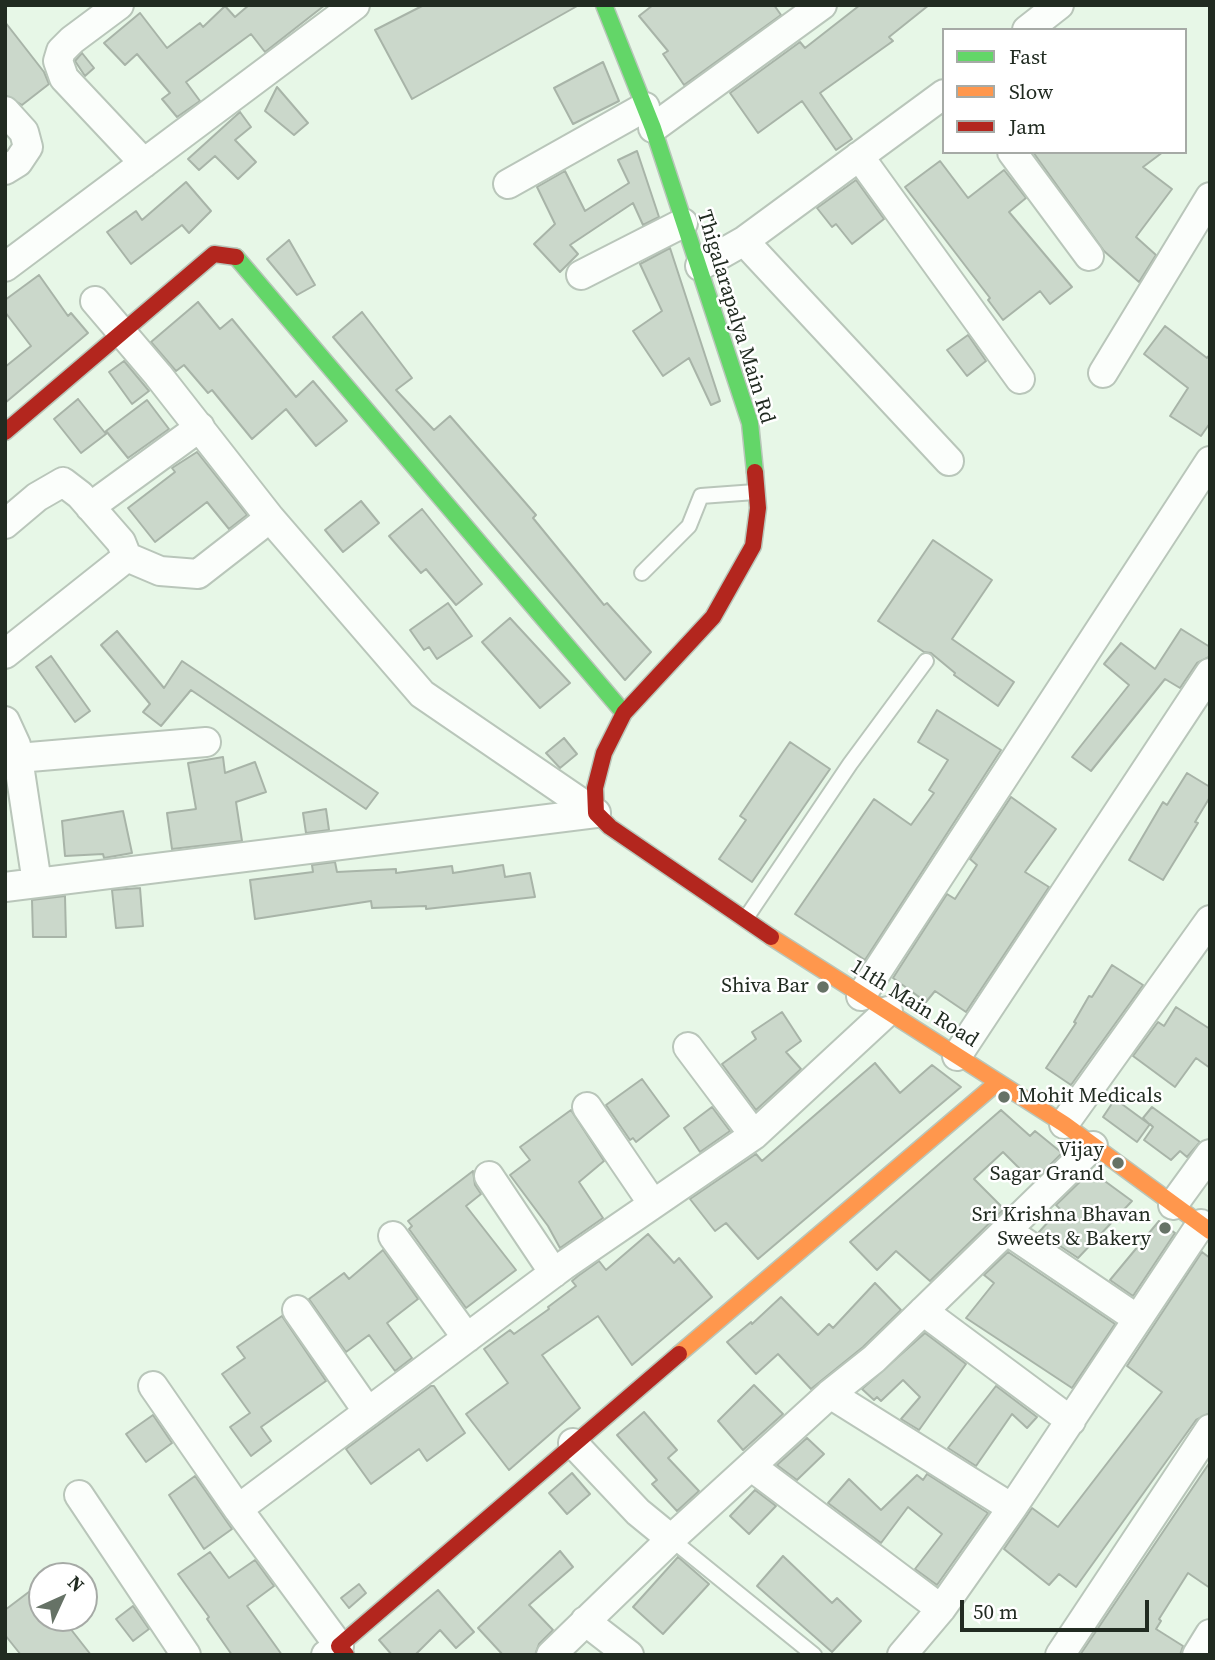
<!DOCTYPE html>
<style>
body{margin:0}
#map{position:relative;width:1215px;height:1660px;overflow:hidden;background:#e7f7e7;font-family:"Source Serif 4",serif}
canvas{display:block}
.frame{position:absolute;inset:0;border:7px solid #212b21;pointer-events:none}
.legend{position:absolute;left:942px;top:28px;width:245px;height:126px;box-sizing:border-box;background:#fff;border:2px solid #a6aaa6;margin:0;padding:9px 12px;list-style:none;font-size:21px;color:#212b21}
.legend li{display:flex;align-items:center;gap:14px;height:35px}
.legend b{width:35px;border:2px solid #a6aaa6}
.north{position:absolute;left:28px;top:1562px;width:70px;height:70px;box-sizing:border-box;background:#fff;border:2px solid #a6aaa6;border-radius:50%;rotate:45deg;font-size:19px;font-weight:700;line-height:28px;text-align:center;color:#212b21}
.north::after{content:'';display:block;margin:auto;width:24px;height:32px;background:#667266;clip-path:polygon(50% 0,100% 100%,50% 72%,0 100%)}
.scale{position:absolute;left:960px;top:1600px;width:189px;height:32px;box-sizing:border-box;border:4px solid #212b21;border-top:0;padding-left:9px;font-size:21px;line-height:24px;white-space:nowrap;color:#212b21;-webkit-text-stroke:5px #fff;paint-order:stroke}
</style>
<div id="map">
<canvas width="1215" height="1660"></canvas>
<div class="frame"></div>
<ul class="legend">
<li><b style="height:9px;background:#63d668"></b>Fast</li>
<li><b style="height:9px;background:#ff974d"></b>Slow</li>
<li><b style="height:9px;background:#b3261e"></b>Jam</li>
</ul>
<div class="north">N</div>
<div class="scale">50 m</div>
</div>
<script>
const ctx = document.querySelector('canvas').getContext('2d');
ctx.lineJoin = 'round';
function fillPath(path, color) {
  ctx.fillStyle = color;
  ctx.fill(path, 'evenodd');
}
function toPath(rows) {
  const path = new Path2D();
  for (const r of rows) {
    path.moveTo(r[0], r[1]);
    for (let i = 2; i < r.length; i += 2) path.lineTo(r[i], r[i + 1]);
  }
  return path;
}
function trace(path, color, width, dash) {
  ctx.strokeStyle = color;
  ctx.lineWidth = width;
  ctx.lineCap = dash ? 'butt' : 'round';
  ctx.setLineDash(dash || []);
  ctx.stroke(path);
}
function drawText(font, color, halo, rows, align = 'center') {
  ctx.font = font + ' "Source Serif 4",serif';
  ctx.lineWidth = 5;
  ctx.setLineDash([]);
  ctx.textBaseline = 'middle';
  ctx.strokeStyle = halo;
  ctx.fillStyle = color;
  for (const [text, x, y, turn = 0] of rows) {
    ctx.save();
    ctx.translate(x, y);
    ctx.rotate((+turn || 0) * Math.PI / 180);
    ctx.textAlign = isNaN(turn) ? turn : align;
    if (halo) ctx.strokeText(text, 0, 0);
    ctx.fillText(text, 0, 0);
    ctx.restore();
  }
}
const building = toPath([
 [249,5,325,5,265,52,251,34,186,82,200,101,177,117,162,99,170,93,137,54,125,65,104,43,140,13,167,48,200,23,203,27,225,6,235,17,249,5],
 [424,5,579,5,412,99,375,30,424,5],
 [653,5,774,5,781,15,684,85,663,54,668,51,639,16,653,5],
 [860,5,929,5,889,37,893,41,820,93,852,139,836,150,802,101,758,133,730,93,800,42,805,48,860,5],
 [5,22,44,72,49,84,22,105,5,95,5,22],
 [82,53,94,68,85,76,75,61,82,53],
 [603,62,619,101,573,124,554,88,603,62],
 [277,87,308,123,294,135,265,111,277,87],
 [240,112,251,127,235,140,256,162,238,179,215,156,199,170,188,159,240,112],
 [637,151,659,217,643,225,633,203,570,245,578,254,560,272,534,244,555,224,537,187,565,171,585,211,629,183,618,160,637,151],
 [1033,152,1163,152,1143,167,1172,189,1136,237,1156,255,1139,282,1104,251,1033,152],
 [940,161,968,198,1004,170,1026,198,1009,212,1072,287,1050,304,1040,291,1003,320,988,300,990,298,905,187,940,161],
 [856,180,884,219,852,244,836,224,832,227,817,208,856,180],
 [186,182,211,211,189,233,182,225,131,264,107,232,136,211,142,220,186,182],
 [289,240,315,285,297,295,267,259,289,240],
 [670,248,720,401,711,405,689,358,663,376,633,331,662,311,640,264,670,248],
 [39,275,68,316,71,313,88,333,5,403,5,367,31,346,5,312,5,300,39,275],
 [198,302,220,329,232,319,296,397,313,381,347,421,316,446,286,409,252,439,212,390,208,393,184,365,176,371,151,342,198,302],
 [362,312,412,378,396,390,434,430,450,416,536,515,533,518,604,605,607,603,651,652,625,680,333,337,362,312],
 [1165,326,1207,358,1210,354,1210,423,1201,436,1170,416,1188,388,1144,354,1165,326],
 [968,335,986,361,967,376,947,350,968,335],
 [124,361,149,391,132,404,109,372,124,361],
 [78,399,106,434,81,453,54,419,78,399],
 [147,400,169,429,128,458,106,431,147,400],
 [197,452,247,515,229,529,207,502,155,542,128,508,175,472,172,468,197,452],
 [361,501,379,523,343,552,325,530,361,501],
 [422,509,482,584,456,605,426,569,421,573,389,536,422,509],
 [933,540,992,580,952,639,1014,682,998,706,954,675,955,673,931,653,924,652,878,621,933,540],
 [448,603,472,636,437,659,429,647,424,650,410,630,448,603],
 [510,618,570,683,540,708,482,642,510,618],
 [1181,629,1210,647,1209,657,1197,663,1180,688,1165,679,1091,771,1072,757,1129,685,1104,664,1121,643,1155,669,1181,629],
 [117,631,164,688,182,661,378,793,366,809,191,690,161,726,143,712,150,704,101,645,117,631],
 [51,656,90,711,75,722,36,667,51,656],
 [937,710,1001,750,865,960,795,914,874,799,911,825,934,793,929,790,948,760,918,742,937,710],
 [564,738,577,754,560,768,546,753,564,738],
 [790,742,830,769,752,882,719,859,746,820,740,816,790,742],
 [223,757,225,773,255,762,266,792,236,802,242,841,172,849,167,813,196,809,188,763,223,757],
 [1187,773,1210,787,1210,797,1195,822,1198,823,1163,880,1129,860,1163,802,1167,805,1187,773],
 [1011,797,1056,829,1025,872,1049,887,966,1012,935,991,926,1002,893,978,947,894,955,899,977,865,970,859,1011,797],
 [326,809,329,830,306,833,303,813,326,809],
 [123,811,132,853,104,858,103,854,65,856,62,821,123,811],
 [335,862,337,872,396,869,396,873,452,866,453,873,503,865,505,877,530,873,535,897,426,909,426,906,372,908,371,901,255,919,250,880,313,872,312,865,335,862],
 [140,888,143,926,116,928,112,890,140,888],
 [65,896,66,937,33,937,32,900,65,896],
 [1112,965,1143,985,1071,1085,1046,1068,1076,1023,1074,1022,1089,996,1092,997,1112,965],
 [1176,1007,1210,1029,1210,1068,1196,1058,1175,1087,1133,1056,1158,1022,1164,1026,1176,1007],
 [782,1012,801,1041,786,1052,801,1069,756,1110,722,1064,756,1039,752,1032,782,1012],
 [875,1063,900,1093,932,1065,961,1087,758,1259,726,1223,715,1231,690,1199,756,1154,762,1161,875,1063],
 [642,1079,669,1116,636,1142,633,1138,630,1140,606,1105,642,1079],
 [1115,1099,1149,1124,1143,1118,1152,1107,1200,1142,1187,1157,1180,1151,1171,1160,1144,1140,1153,1127,1150,1124,1137,1142,1103,1117,1115,1099],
 [712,1107,730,1131,700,1152,684,1128,712,1107],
 [571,1110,604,1161,579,1182,603,1218,560,1248,548,1226,510,1175,530,1160,520,1147,571,1110],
 [1001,1110,1030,1136,1035,1131,1062,1153,1033,1182,1003,1152,974,1179,1004,1209,930,1281,896,1251,877,1270,850,1242,1001,1110],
 [473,1171,475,1185,481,1194,466,1206,516,1270,466,1308,409,1229,412,1226,408,1221,473,1171],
 [1091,1171,1132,1201,1078,1258,1039,1232,1060,1209,1056,1205,1091,1171],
 [1159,1221,1175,1233,1133,1296,1110,1280,1159,1221],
 [648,1234,674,1263,679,1258,712,1297,632,1365,598,1316,542,1355,580,1408,509,1470,466,1414,508,1383,484,1349,510,1330,514,1334,549,1309,548,1307,576,1286,572,1281,578,1276,599,1261,606,1270,648,1234],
 [383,1250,418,1299,387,1323,412,1358,395,1371,369,1335,346,1352,309,1299,344,1273,349,1279,383,1250],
 [1008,1252,1115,1324,1072,1388,966,1318,994,1283,984,1275,1008,1252],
 [1202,1252,1210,1258,1210,1413,1196,1420,1076,1587,1059,1574,1049,1585,1004,1549,1032,1508,1058,1527,1162,1392,1127,1366,1202,1252],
 [875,1283,901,1310,863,1347,811,1389,778,1354,756,1374,727,1342,751,1322,752,1324,781,1297,818,1335,829,1324,833,1328,875,1283],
 [282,1316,326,1381,261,1427,271,1441,251,1456,230,1427,250,1413,222,1374,245,1358,237,1347,282,1316],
 [925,1333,966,1364,919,1430,901,1419,920,1397,903,1380,881,1401,877,1397,874,1400,862,1389,925,1333],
 [754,1385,783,1414,743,1450,718,1421,754,1385],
 [431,1386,434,1386,465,1433,427,1461,419,1449,371,1484,346,1449,431,1386],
 [996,1386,1037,1417,1027,1428,1012,1414,976,1466,948,1448,996,1386],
 [644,1412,677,1450,668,1458,699,1491,677,1511,652,1484,657,1480,617,1435,644,1412],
 [153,1415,172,1443,146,1462,126,1434,153,1415],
 [807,1438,824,1454,797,1480,777,1465,807,1438],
 [1210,1462,1210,1588,1188,1573,1159,1619,1161,1621,1156,1629,1183,1646,1180,1655,1080,1655,1210,1462],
 [572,1473,590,1494,567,1514,549,1493,572,1473],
 [927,1474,988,1513,937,1585,915,1569,942,1534,908,1507,881,1543,828,1503,849,1479,881,1510,917,1475,923,1480,927,1474],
 [195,1476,232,1529,204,1549,169,1495,195,1476],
 [755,1490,776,1506,749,1534,730,1516,755,1490],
 [560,1551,573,1567,529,1605,553,1630,539,1644,535,1655,503,1655,478,1628,560,1551],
 [210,1552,229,1578,255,1560,274,1586,247,1606,282,1655,232,1655,207,1619,209,1617,178,1574,210,1552],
 [783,1556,832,1603,837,1598,861,1621,832,1652,757,1586,783,1556],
 [678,1557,709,1584,663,1634,633,1607,678,1557],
 [42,1582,42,1618,62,1618,91,1655,21,1655,5,1635,5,1610,42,1582],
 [359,1584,366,1593,349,1608,341,1598,359,1584],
 [438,1590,474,1632,456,1648,440,1630,415,1655,392,1655,379,1640,438,1590],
 [133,1606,149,1629,133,1641,116,1619,133,1606]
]);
fillPath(building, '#cbd8cb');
trace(building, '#a8b4a8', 2);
const lane = toPath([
 [642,573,689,526,701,496,755,492],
 [746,918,850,764,926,661],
 [671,1539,814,1655]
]);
const street = toPath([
 [119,5,72,40,61,51,58,61,64,78,144,163],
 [1027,30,1059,5],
 [5,111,24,132,28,147,18,162,5,170],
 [653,128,822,5],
 [1012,152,1089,256],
 [859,156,1020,379],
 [508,184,645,107],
 [744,241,949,461],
 [700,266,744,241,944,94],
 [5,267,355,5],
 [581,275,683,223],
 [95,301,158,375,270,518,422,694,596,813],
 [1103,373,1210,197],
 [90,507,200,427],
 [5,524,37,497,63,482,80,495,121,542,127,557,160,571,198,574,270,518],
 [5,654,127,557],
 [5,721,16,745,37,883],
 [18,758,206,742],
 [5,887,596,813],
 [861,996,1210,461],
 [688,1047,754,1135],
 [957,1056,1210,673],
 [587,1107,653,1204],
 [1064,1124,1210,920],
 [489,1176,554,1273],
 [1173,1205,1210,1154],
 [1006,1230,1136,1318],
 [393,1236,467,1338],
 [297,1310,368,1412],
 [923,1311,1071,1421],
 [153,1386,238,1509,339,1646,326,1655],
 [830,1394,1012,1508],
 [573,1443,638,1512,671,1539],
 [752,1467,941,1609],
 [79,1495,186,1655],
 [238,1509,563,1266,754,1135,888,1011],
 [585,1621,629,1655],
 [551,1655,671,1539,830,1394,874,1359,1093,1146],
 [902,1655,941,1609,1012,1508,1201,1224],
 [1060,1655,1210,1429],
 [1197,1655,1210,1634]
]);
const fast = toPath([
 [604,5,653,128,750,423,755,472],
 [236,257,624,713]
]);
const slow = toPath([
 [771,937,1064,1124,1210,1231],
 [679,1354,998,1082]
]);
const jam = toPath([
 [5,432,214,254,236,257],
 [755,472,758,508,753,546,713,617,624,713,604,753,595,788,596,813,610,827,771,937],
 [346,1655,339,1646,679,1354]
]);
trace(lane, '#b9c6ba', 18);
trace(street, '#b9c6ba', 32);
trace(fast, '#b9c6ba', 19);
trace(slow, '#b9c6ba', 19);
trace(jam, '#b9c6ba', 19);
trace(lane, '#fbfefb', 14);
trace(street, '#fbfefb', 28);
trace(fast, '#63d668', 16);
trace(slow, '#ff974d', 16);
trace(jam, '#b3261e', 16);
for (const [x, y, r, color] of [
 [823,987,7,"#667266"],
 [1004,1097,7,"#667266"],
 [1118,1163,7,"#667266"],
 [1165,1228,7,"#667266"]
]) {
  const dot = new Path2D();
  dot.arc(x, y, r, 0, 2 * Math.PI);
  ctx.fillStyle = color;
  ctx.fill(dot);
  trace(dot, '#fff', 2.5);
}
drawText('21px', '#212b21', '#fff', [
 ["Thigalarapalya Main Rd",735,317,73],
 ["11th Main Road",914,1004,32]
]);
drawText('21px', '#212b21', '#fff', [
 ["Shiva Bar",809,987],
 ["Mohit Medicals",1018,1097,"left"],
 ["Vijay",1104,1151],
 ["Sagar Grand",1104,1175],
 ["Sri Krishna Bhavan",1151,1216],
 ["Sweets & Bakery",1151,1240]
], 'right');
</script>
